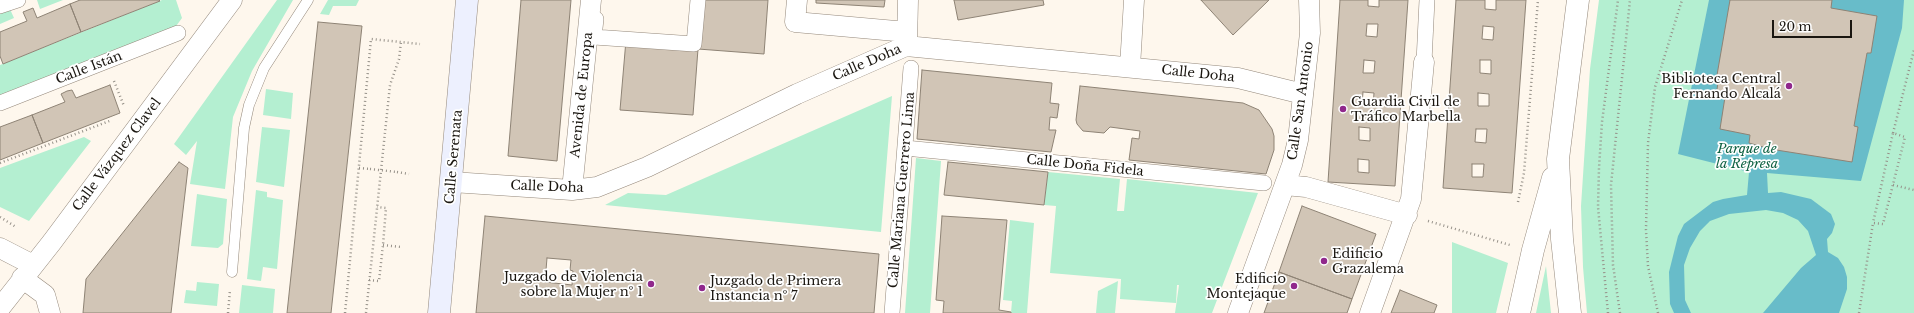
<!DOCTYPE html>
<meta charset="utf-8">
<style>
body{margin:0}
#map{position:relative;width:1914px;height:313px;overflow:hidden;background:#fef7ed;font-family:"Libre Baskerville",serif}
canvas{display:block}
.scale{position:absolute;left:1772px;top:20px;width:80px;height:18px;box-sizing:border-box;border:2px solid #1a1610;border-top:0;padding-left:5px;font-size:12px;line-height:14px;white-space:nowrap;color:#1a1610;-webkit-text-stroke:3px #fff;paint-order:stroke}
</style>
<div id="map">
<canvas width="1914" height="313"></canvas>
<div class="scale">20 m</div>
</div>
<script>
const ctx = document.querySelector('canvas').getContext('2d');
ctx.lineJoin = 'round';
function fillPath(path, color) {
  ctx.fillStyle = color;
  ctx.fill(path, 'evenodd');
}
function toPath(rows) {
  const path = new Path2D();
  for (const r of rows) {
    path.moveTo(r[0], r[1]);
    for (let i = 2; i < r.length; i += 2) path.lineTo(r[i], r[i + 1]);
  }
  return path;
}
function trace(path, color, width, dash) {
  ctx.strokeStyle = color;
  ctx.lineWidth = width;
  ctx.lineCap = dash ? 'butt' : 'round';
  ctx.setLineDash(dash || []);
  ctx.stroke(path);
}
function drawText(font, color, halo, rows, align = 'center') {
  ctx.font = font + ' "Libre Baskerville",serif';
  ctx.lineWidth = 3.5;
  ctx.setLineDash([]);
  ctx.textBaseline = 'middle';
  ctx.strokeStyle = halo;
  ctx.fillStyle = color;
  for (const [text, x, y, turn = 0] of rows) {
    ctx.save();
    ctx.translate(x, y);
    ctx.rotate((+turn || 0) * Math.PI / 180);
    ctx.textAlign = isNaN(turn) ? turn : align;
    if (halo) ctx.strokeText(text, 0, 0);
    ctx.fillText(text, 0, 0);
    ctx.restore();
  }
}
fillPath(toPath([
 [37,0,63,0,40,9],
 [162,0,176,0,182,18,171,33,0,97,0,65],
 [277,0,293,0,252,71,233,117,225,189,190,184,197,141,186,155,174,144],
 [328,0,359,0,356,6,333,6,329,15,320,14],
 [1599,0,1914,0,1914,313,1587,313,1583,267,1581,206,1590,69],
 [9,7,14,18,0,24,0,10],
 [266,89,293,93,291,119,263,115],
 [892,96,881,232,605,205,628,193,666,195],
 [262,127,290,130,284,187,256,182],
 [84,137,91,141,29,221,0,207,0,168],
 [916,158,941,161,930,313,905,313],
 [1048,172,1120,179,1117,211,1124,211,1127,179,1258,193,1212,313,1175,313,1179,285,1177,285,1176,303,1120,299,1121,279,1050,273,1056,206,1044,205],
 [256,190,267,192,267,197,283,200,277,269,263,267,261,281,247,279],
 [197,194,227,199,223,244,218,248,191,246],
 [1010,220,1034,223,1027,313,1011,313,1012,301,1003,300],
 [1452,242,1508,263,1496,313,1452,313],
 [1546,266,1551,313,1536,313],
 [1118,281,1115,313,1096,313,1098,291],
 [197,282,219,284,217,306,184,303,186,290,196,291],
 [242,285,275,289,273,313,239,313]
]), '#b4efd1');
fillPath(toPath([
 [1709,0,1904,0,1902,28,1861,181,1767,173,1768,193,1781,192,1811,199,1831,214,1835,224,1832,233,1827,239,1828,252,1838,258,1844,267,1847,277,1847,289,1839,313,1763,313,1801,268,1816,255,1808,231,1798,220,1783,213,1766,210,1729,214,1710,221,1700,231,1690,248,1684,265,1685,300,1691,313,1674,313,1670,304,1669,272,1678,236,1684,224,1713,202,1723,199,1747,195,1749,172,1678,154]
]), '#68bcc9');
const building = toPath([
 [80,0,159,0,160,1,81,32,70,4,80,0],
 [521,0,571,0,557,161,508,156,521,0],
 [698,0,768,0,764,54,698,49,693,115,620,110,626,40,694,44,698,0],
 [816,0,885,0,884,7,816,3,816,0],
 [954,0,1043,0,1044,5,958,20,954,0],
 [1201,0,1269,0,1233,35,1201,0],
 [1340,0,1368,0,1368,6,1379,7,1379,0,1408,0,1395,186,1328,182,1340,0],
 [1367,24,1378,24,1377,37,1366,36,1367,24],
 [1364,60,1375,61,1374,73,1363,73,1364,60],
 [1363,92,1374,93,1373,106,1362,105,1363,92],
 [1359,127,1370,128,1370,141,1359,140,1359,127],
 [1358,159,1369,160,1369,173,1358,172,1358,159],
 [1456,0,1485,0,1485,9,1496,10,1496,0,1526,0,1512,193,1443,188,1456,0],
 [1483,26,1494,27,1493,40,1482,39,1483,26],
 [1480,60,1491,60,1491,74,1480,73,1480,60],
 [1478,93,1489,94,1489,106,1478,106,1478,93],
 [1476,129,1487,129,1486,143,1475,142,1476,129],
 [1472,164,1484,164,1483,177,1472,177,1472,164],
 [1730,0,1832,0,1831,8,1877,16,1871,53,1867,53,1854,126,1858,127,1852,162,1770,149,1749,143,1750,135,1720,129,1725,97,1716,96,1719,76,1717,75,1730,0],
 [70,4,81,32,3,64,0,56,0,32,27,21,23,12,33,8,37,18,70,4],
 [318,22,362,26,331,313,287,313,318,22],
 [922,70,1052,83,1050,103,1059,104,1057,118,1050,117,1049,130,1056,130,1051,152,917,139,922,70],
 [110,85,120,113,43,143,32,115,65,102,61,94,67,91,72,90,76,98,110,85],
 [1080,86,1243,103,1259,110,1272,129,1274,136,1274,150,1266,174,1129,160,1132,138,1139,139,1140,131,1110,127,1104,133,1083,131,1077,124,1076,120,1080,86],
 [32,115,43,143,0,160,0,127,32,115],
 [179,162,188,168,171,313,83,313,86,279,179,162],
 [948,162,1048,172,1044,205,944,195,948,162],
 [1302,206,1376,234,1352,299,1279,272,1302,206],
 [485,216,879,254,874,313,476,313,485,216],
 [547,258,571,260,570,270,573,271,572,285,545,282,547,258],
 [942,216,1007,220,999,310,1011,312,1011,313,943,313,944,301,936,300,942,216],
 [1279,272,1352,299,1347,313,1264,313,1279,272],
 [1400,290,1437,305,1434,313,1391,313,1400,290]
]);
fillPath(building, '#d1c5b6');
trace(building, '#8e8375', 1);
const service = toPath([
 [232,272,244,128,249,105,264,68,308,0]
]);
const pedestrian = toPath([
 [0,6,18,0],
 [596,19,594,37,694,44,698,0],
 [1424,62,1427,0],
 [0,103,178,33],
 [905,148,1264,183],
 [892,313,911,68]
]);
const minor = toPath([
 [797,0,795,22,907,32],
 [907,44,908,0],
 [1130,67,1134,0],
 [452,182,572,190,597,187,647,167,797,94,906,46,1238,78,1303,94],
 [1285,185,1306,187,1407,215],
 [572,190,591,0],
 [0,248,33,265],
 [22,278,45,295,50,313],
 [0,308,52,242,232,0],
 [1238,313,1292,165,1298,140,1310,33,1309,0],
 [1370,313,1411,199,1424,62]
]);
const tertiary = toPath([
 [1519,313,1533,250,1553,178],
 [1570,313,1562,239,1558,159,1578,0]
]);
const secondary = toPath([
 [439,313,467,0]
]);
trace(service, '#94887b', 11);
trace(pedestrian, '#94887b', 16);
trace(minor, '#94887b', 21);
trace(tertiary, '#94887b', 23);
trace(secondary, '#94887b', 23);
trace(toPath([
 [114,81,124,106],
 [1893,133,1914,50],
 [0,163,112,120],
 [359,168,370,169],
 [397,172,409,174],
 [1893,185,1914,190],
 [1518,202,1524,173,1538,0],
 [0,217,16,227],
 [1428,221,1510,245],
 [383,245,401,247],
 [369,280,379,281,383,245,386,208,377,207],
 [228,313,230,290],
 [345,313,371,39,420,44],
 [366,313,390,85,399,59,401,42],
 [1608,313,1598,207,1599,168,1602,122,1618,0],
 [1620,313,1613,265,1611,185,1630,0],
 [1658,313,1648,266,1646,230,1648,143,1655,87,1682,0],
 [1859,313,1873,223,1883,224,1905,137,1893,133,1873,223]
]), '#969189', 2.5, [1, 3]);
trace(service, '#fff', 10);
trace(pedestrian, '#fff', 15);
trace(minor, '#fff', 20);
trace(tertiary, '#fff', 22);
trace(secondary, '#edf0fe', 22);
trace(toPath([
 [370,169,397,172]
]), '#969189', 2.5, [1, 3]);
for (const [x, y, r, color] of [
 [1789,86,4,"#90288c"],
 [1343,109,4,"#90288c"],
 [1324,261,4,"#90288c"],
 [651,284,4,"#90288c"],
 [1294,286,4,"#90288c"],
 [702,288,4,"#90288c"]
]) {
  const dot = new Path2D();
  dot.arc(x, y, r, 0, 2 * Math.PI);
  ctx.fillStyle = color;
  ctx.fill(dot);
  trace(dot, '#fff', 1.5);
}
drawText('13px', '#1a1610', '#fff', [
 ["Calle Doha",867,63,-23],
 ["Calle Istán",89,68,-21],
 ["Calle Doha",1198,74,6],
 ["Avenida de Europa",582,95,-84],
 ["Calle San Antonio",1301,101,-82],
 ["Calle Vázquez Clavel",117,155,-53],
 ["Calle Serenata",454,157,-85],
 ["Calle Doña Fidela",1085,166,6],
 ["Calle Doha",547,187,2],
 ["Calle Mariana Guerrero Lima",902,190,-85]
]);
drawText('13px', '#1a1610', '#fff', [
 ["Biblioteca Central",1781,79],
 ["Fernando Alcalá",1781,94],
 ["Guardia Civil de",1351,102,"left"],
 ["Tráfico Marbella",1351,117,"left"],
 ["Edificio",1332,254,"left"],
 ["Grazalema",1332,269,"left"],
 ["Juzgado de Violencia",643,277],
 ["sobre la Mujer nº 1",643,292],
 ["Edificio",1286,279],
 ["Montejaque",1286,294],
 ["Juzgado de Primera",710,281,"left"],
 ["Instancia nº 7",710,296,"left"]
], 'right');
drawText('italic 13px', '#0f6243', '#fff', [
 ["Parque de",1747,149],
 ["la Represa",1747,164]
]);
</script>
